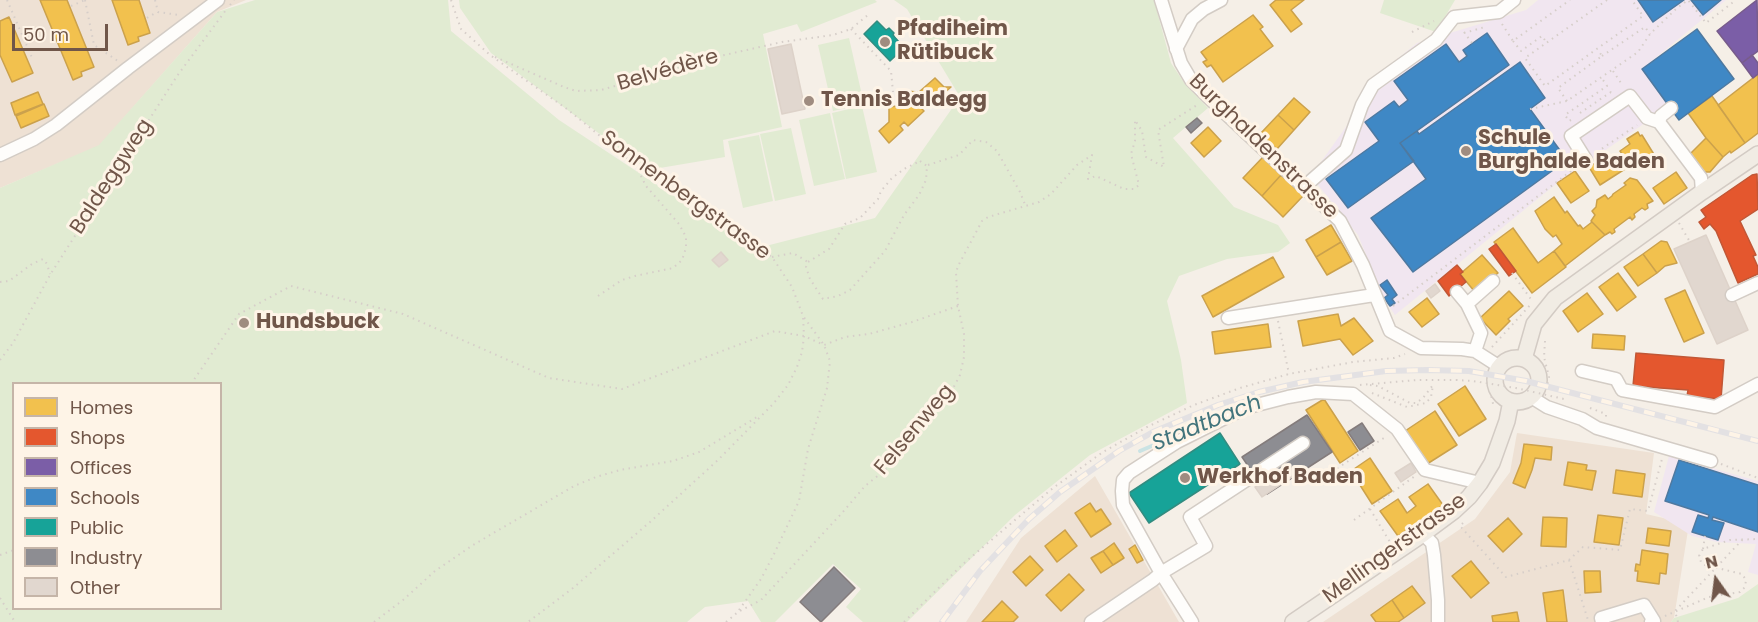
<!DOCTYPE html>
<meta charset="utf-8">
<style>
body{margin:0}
#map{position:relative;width:1758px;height:622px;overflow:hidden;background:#f5efe7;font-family:Poppins,sans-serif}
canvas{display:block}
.legend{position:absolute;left:12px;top:382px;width:210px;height:228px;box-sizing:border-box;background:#fef4e7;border:2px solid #c5b5a8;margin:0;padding:8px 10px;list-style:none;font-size:18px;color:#705649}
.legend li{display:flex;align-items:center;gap:12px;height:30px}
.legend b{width:30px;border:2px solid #c5b5a8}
.north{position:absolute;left:1686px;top:550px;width:60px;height:60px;-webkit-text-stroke:4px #fef4e7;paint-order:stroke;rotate:346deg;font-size:16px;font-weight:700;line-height:24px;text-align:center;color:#705649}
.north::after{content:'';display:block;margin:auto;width:21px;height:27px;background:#705649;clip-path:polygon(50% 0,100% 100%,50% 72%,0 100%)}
.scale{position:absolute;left:12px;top:24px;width:96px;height:27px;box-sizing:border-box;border:3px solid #705649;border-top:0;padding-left:8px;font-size:18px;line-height:21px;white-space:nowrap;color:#705649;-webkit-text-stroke:4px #fef4e7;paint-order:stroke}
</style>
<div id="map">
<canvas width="1758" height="622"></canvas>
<ul class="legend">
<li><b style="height:16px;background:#f2c14e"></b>Homes</li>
<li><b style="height:16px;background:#e4572e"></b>Shops</li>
<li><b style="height:16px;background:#7b5ea7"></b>Offices</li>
<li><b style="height:16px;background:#3f88c5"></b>Schools</li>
<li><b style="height:16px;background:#17a398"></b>Public</li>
<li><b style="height:16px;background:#8d8d92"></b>Industry</li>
<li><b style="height:16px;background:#e1d7cf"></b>Other</li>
</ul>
<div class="north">N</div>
<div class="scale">50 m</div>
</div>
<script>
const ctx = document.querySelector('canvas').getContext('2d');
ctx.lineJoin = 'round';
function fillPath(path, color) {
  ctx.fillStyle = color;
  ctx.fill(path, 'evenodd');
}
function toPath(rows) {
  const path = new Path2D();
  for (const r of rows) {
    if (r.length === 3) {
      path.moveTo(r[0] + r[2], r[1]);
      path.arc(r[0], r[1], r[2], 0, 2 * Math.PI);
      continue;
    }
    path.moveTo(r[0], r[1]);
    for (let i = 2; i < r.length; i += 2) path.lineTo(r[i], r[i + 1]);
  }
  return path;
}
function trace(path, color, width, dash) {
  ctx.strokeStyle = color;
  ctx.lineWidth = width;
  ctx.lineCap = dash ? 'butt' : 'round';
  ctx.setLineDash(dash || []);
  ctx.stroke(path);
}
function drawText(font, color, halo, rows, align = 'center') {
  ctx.font = font + ' Poppins,sans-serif';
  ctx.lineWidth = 6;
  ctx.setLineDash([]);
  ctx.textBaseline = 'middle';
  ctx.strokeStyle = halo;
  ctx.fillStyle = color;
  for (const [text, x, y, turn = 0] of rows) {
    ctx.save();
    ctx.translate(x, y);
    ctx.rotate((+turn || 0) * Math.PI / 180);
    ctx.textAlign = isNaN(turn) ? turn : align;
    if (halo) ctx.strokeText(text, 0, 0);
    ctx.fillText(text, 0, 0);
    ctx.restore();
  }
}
fillPath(toPath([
 [0,0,246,0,217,12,99,146,0,188],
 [1517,433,1654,453,1646,514,1689,524,1674,618,1671,622,1323,622,1475,519,1510,472],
 [1095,476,1179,622,966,622,1021,538]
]), '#eee1d4');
fillPath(toPath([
 [1538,0,1726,0,1642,69,1667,103,1642,125,1556,184,1395,315,1384,299,1358,235,1311,176,1348,124,1365,85,1417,43,1526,10],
 [1669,456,1758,481,1758,575,1748,572,1756,544,1717,542,1692,536,1654,512]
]), '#f1e6f0');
fillPath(toPath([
 [255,0,448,0,451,31,559,120,754,249,875,218,960,97,907,9,894,0,1154,0,1171,63,1185,84,1208,108,1173,138,1234,207,1278,225,1290,243,1278,252,1227,259,1179,276,1167,301,1181,360,1187,403,1090,455,1015,515,907,622,863,622,846,607,861,589,833,564,775,622,761,622,748,601,705,607,687,622,0,622,0,188,99,145,217,12],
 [14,384,220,384,220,608,14,608],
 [459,0,875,0,877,2,801,32,797,24,763,34,782,127,723,140,725,157,648,170,491,53,460,8],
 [1384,0,1455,0,1436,32,1380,13],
 [849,38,864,104,833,111,818,45],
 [862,106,877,172,846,179,832,113],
 [830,113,845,179,814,186,799,120],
 [791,128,806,194,775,201,760,134],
 [759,135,773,201,743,208,728,141],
 [1758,584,1758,622,1671,622,1674,618,1738,598]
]), '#e1ebd2');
const homes = toPath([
 [40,0,67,0,94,67,81,72,82,76,73,80,40,0],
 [112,0,139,0,150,33,138,37,139,41,128,45,112,0],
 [1276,0,1304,0,1291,10,1302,24,1291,32,1270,5,1276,0],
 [1253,15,1263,27,1260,29,1273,46,1223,82,1211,65,1207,67,1203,62,1207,60,1201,52,1253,15],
 [9,17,33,73,12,82,0,55,0,21,9,17],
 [1758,74,1758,133,1745,143,1718,105,1758,74],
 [935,78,944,87,951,87,927,108,923,103,920,107,924,111,908,126,904,122,900,126,903,130,889,143,879,131,889,122,889,107,897,106,897,93,903,99,904,91,919,92,935,78],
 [38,92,43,104,15,115,11,103,38,92],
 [1712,96,1745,143,1731,153,1730,151,1723,157,1706,138,1688,113,1712,96],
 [1294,98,1310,112,1294,130,1278,115,1294,98],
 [44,104,49,116,21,128,16,116,44,104],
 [1278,115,1294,130,1277,149,1260,134,1278,115],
 [1208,127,1221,141,1204,157,1191,143,1208,127],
 [1638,132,1640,136,1642,135,1655,156,1644,165,1642,163,1632,169,1620,151,1630,144,1627,139,1638,132],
 [1706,138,1723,157,1710,172,1704,172,1689,155,1706,138],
 [1263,157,1281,175,1262,196,1243,178,1263,157],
 [1618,157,1625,169,1600,185,1589,167,1598,161,1602,167,1618,157],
 [1575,171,1589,191,1571,203,1557,183,1575,171],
 [1676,172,1687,188,1664,204,1653,188,1676,172],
 [1281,175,1303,196,1283,217,1262,196,1281,175],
 [1630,178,1637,180,1653,201,1647,204,1648,208,1645,210,1642,208,1634,214,1635,217,1632,220,1630,217,1614,229,1615,232,1612,234,1610,232,1605,235,1591,221,1595,215,1592,211,1596,207,1597,200,1605,195,1608,199,1612,196,1613,194,1626,185,1624,183,1630,178],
 [1554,197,1565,213,1567,211,1578,226,1580,225,1583,229,1592,222,1605,235,1565,266,1554,251,1562,244,1556,235,1553,237,1545,229,1535,211,1554,197],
 [1331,225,1341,242,1316,257,1306,240,1331,225],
 [1513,228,1538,263,1554,251,1566,267,1532,293,1494,242,1513,228],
 [1661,241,1667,242,1677,263,1665,266,1657,273,1643,254,1661,241],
 [1341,242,1352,261,1327,275,1316,257,1341,242],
 [1643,254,1657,273,1638,286,1624,267,1643,254],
 [1482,255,1498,273,1475,292,1460,274,1482,255],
 [1273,257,1284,277,1213,317,1202,296,1273,257],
 [1618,273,1636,297,1617,311,1599,287,1618,273],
 [1685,290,1704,333,1684,342,1665,299,1685,290],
 [1509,291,1523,306,1508,319,1510,321,1496,335,1480,318,1509,291],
 [1587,293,1603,314,1578,332,1563,311,1587,293],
 [1427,298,1439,314,1422,327,1409,312,1427,298],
 [1338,314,1341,326,1354,318,1373,341,1353,355,1340,339,1303,346,1298,321,1338,314],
 [1268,324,1271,347,1215,354,1212,332,1268,324],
 [1593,334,1625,336,1624,350,1592,348,1593,334],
 [1465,386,1486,419,1459,436,1438,404,1465,386],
 [1324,399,1358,451,1340,463,1306,410,1324,399],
 [1435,411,1457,445,1427,464,1405,431,1435,411],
 [1524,444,1552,447,1551,460,1535,458,1532,470,1525,488,1513,483,1521,463,1524,444],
 [1370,458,1392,491,1372,504,1351,471,1370,458],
 [1568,462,1587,465,1586,470,1596,471,1592,490,1564,485,1568,462],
 [1616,470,1645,474,1642,497,1613,493,1616,470],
 [1428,484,1443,505,1398,536,1380,511,1398,499,1407,513,1416,506,1409,497,1428,484],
 [1090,503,1096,512,1101,509,1111,524,1091,537,1075,513,1090,503],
 [1598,515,1623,518,1619,545,1594,542,1598,515],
 [1543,517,1567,518,1566,547,1541,546,1543,517],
 [1508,518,1522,534,1503,552,1488,536,1508,518],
 [1648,528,1671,531,1669,546,1646,543,1648,528],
 [1065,530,1077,546,1057,562,1045,546,1065,530],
 [1114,543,1124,558,1113,565,1103,551,1114,543],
 [1135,545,1143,560,1137,563,1129,549,1135,545],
 [1642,550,1668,554,1666,574,1660,573,1659,584,1637,581,1638,571,1635,571,1636,564,1640,565,1642,550],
 [1103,551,1113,565,1101,573,1091,558,1103,551],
 [1030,556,1043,570,1026,586,1013,572,1030,556],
 [1471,561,1489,583,1471,598,1452,576,1471,561],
 [1584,571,1600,571,1601,592,1585,593,1584,571],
 [1069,574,1084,590,1061,611,1046,595,1069,574],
 [1412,586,1425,603,1404,618,1392,600,1412,586],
 [1563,590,1567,622,1547,622,1543,593,1563,590],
 [1392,600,1404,618,1398,622,1376,622,1371,615,1392,600],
 [1002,601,1018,617,1013,622,982,622,1002,601],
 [1517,612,1519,622,1493,622,1492,616,1517,612]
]);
fillPath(homes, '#f2c14e');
trace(homes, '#cba14c', 1.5);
const shops = toPath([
 [1757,174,1758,209,1740,221,1756,255,1753,256,1758,267,1758,274,1738,283,1716,231,1710,224,1704,229,1699,222,1706,217,1701,210,1752,175,1757,174],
 [1496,244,1516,271,1509,276,1489,249,1496,244],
 [1457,265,1463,272,1460,274,1466,282,1449,296,1438,281,1457,265],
 [1636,353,1724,360,1721,399,1687,396,1688,390,1633,386,1636,353]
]);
fillPath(shops, '#e4572e');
trace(shops, '#c15736', 1.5);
const offices = toPath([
 [1757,0,1758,51,1742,63,1717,31,1757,0],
 [1752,55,1758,63,1758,74,1753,78,1742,63,1752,55]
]);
fillPath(offices, '#7b5ea7');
trace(offices, '#785c8b', 1.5);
const schools = toPath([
 [1638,0,1684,0,1653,22,1638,0],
 [1691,0,1721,0,1703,15,1691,0],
 [1697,29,1734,79,1679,120,1642,69,1697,29],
 [1487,33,1509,65,1400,143,1414,161,1348,208,1326,179,1379,141,1365,122,1394,101,1399,107,1408,100,1394,81,1446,44,1459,62,1467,56,1463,50,1487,33],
 [1520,62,1545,98,1530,109,1567,160,1413,272,1371,218,1426,179,1400,143,1417,131,1419,134,1520,62],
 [1387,280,1397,295,1392,299,1395,303,1390,306,1384,298,1388,295,1380,285,1387,280],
 [1679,460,1758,485,1758,532,1713,517,1712,520,1724,523,1718,540,1692,532,1698,515,1708,518,1709,515,1665,501,1679,460]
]);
fillPath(schools, '#3f88c5');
trace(schools, '#4e79a0', 1.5);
const public = toPath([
 [877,21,886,30,889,28,894,33,893,35,904,48,890,61,864,34,877,21],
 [1220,433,1240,464,1149,523,1129,493,1220,433]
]);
fillPath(public, '#17a398');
trace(public, '#328c80', 1.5);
const industry = toPath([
 [1197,118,1202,123,1191,133,1186,127,1197,118],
 [1307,415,1332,452,1267,494,1242,457,1307,415],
 [1362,423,1374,441,1360,450,1348,432,1362,423],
 [834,567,855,588,821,622,800,602,834,567]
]);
fillPath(industry, '#8d8d92');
trace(industry, '#847c7c', 1.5);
trace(toPath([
 [1140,451,1189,430]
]), '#cae3e4', 4);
const building = toPath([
 [791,44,805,109,782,114,768,49,791,44],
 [1706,235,1748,330,1717,344,1674,249,1706,235],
 [721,252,728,260,719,267,712,260,721,252],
 [1435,284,1440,291,1431,298,1426,291,1435,284],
 [1411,463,1416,472,1401,482,1395,473,1411,463],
 [1289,465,1295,475,1262,497,1255,487,1289,465]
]);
fillPath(building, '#e1d7cf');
trace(building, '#ddd2c9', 1.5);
const minor = toPath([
 [1161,0,1181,63,1191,80,1207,96,1340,221,1363,265,1390,331,1421,348,1462,349,1475,351,1500,367],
 [1176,49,1192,19,1204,9,1221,0],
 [1659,122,1661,116,1671,108],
 [0,155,34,139,56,125,128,68,218,0],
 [1586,160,1571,136,1630,96,1647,118,1659,122,1701,178,1702,192],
 [1304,187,1346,150,1362,105,1373,85,1436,40,1454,17,1499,12,1514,0],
 [1457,292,1467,304,1481,333,1475,351],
 [1732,295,1758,283],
 [1467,304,1493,281],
 [1228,318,1374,295],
 [1582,371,1616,379,1622,390,1715,407,1758,384],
 [1531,397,1547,407,1582,419,1597,428,1711,461],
 [1423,534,1432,543,1434,555,1438,600,1438,622],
 [1091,622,1153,580,1161,573,1206,546,1190,517,1303,443],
 [1192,622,1161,573,1123,505,1122,491,1123,480,1129,473,1177,442,1245,408,1288,397,1316,392,1353,394,1397,429,1425,470,1480,483],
 [1602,622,1601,618,1644,605,1654,621,1651,622]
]);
const major = toPath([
 [1517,380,22],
 [1524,359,1534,324,1555,298,1702,192,1758,154],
 [1293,622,1423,534,1454,511,1469,497,1480,483,1492,463,1507,421,1511,401]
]);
trace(minor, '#d3ccc5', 15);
trace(major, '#d3cbc4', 18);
trace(toPath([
 [7,0,33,60],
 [85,0,94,45,118,61],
 [155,0,158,12,179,15],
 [451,0,461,29,490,55,567,109,648,175,730,226,772,257,792,287,803,316,804,336,802,352,797,367,788,385,774,403,718,460,650,522,573,588,528,622],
 [1607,0,1525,58,1545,86,1643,16,1632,0],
 [230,5,234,0],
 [71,6,85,0],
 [147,18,157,12],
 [1502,24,1513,41,1570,0],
 [851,29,891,71,893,92],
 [1412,32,1434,21],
 [1464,32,1472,43],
 [1464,33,1485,27],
 [1513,41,1521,51,1542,36,1547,43],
 [1602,56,1645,27,1650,34],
 [495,57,564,87,576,91,601,90,720,56,782,42,833,35,851,29,869,14],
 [1613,71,1623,86],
 [1567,101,1558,88,1602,56,1598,50],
 [1530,109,1567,101,1638,52,1650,34,1677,8,1688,0,1706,23,1736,0],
 [1580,113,1611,92,1612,93],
 [1571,120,1569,121,1565,115,1607,86,1601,77],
 [1597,152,1637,125],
 [920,161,927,166,926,180,919,195,904,215,885,251,850,290,838,296,823,299,810,279,806,267,808,262,829,249,845,224,860,218,878,199,881,191,892,178,904,169,920,161],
 [928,165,959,155,973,140,986,142,997,151,1020,192,1026,207],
 [1679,223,1690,242],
 [772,257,793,253,808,262],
 [1512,273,1533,302],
 [0,282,9,281,32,264,43,259,47,264,50,274],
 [598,296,622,280,635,276,673,268,682,260,686,248,686,237,679,224,646,186,636,166],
 [1393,306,1575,168],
 [1278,321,1289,374],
 [1545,341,1544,357,1549,377,1546,391],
 [1492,347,1532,303],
 [0,360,13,343,50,275,177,76,226,10],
 [1486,373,1494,408],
 [1539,377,1545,366],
 [191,384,239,314,291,286,403,314,549,378,622,389,775,331,804,336,824,345,845,337,869,334,912,322,958,306],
 [1360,385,1417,380,1456,380],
 [1370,385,1378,386,1410,403,1416,403,1423,398,1433,385],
 [1372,393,1407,407,1426,403,1431,397,1433,385],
 [1590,408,1606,414,1606,417],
 [1721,464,1758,478],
 [1331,485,1336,469,1387,436],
 [1370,509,1390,542],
 [1354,520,1415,476],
 [1463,523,1460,526,1506,577,1569,560,1583,547,1620,550,1630,509,1648,511,1662,459],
 [1703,549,1705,536],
 [0,555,14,550],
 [1569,560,1588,620],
 [0,598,15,622],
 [739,610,761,579,774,554,799,501,808,449,827,388,830,361,824,345,803,316],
 [1665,616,1709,597,1740,592,1745,587,1746,580,1742,574,1705,565,1701,562,1699,556,1703,549,1730,540,1758,539],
 [374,622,403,600,435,571,473,545,574,486,596,477,620,470,673,461,699,452,757,417],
 [726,622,738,612,761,600,842,513,865,486,889,467,906,444,939,409,950,394,960,375,964,357,964,334,958,306,956,273,958,266,982,221,988,217,1039,202,1051,194,1077,165,1092,155,1088,179,1096,176,1124,189,1134,189,1139,185,1131,154,1135,141,1135,120,1142,131,1146,157,1164,167,1158,130,1197,105],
 [904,622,963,564,1053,488,1103,452,1149,426,1194,405,1240,388,1289,374,1353,362,1394,358,1405,354],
 [1678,622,1675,611,1744,538]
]), '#d6cec9', 2, [1.5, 4.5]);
trace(minor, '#fefdfb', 12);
trace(major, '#f1ece4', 15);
const rail = toPath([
 [942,622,980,571,1029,519,1060,492,1119,451,1153,432,1218,405,1259,392,1303,382,1386,371,1427,370,1469,371,1526,381,1758,441]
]);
trace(rail, '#e3e1e3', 6);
trace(rail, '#fef4e7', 4, [11]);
trace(toPath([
 [1456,380,1473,381,1516,388,1564,399]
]), '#d6cec9', 2, [1.5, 4.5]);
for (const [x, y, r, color] of [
 [885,42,6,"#9f8c80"],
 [809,101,6,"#9f8c80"],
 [1466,151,6,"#9f8c80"],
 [244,323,6,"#9f8c80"],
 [1185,478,6,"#9f8c80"]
]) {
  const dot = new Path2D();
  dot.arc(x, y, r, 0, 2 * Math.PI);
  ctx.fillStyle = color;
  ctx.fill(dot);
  trace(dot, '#fef4e7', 2);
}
drawText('bold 21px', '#705649', '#fef4e7', [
 ["Pfadiheim",897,30],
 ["Rütibuck",897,54],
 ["Tennis Baldegg",821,101],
 ["Schule",1478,139],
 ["Burghalde Baden",1478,163],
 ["Hundsbuck",256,323],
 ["Werkhof Baden",1197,478]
], 'left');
drawText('21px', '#705649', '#fef4e7', [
 ["Belvédère",668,71,-16],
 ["Burghaldenstrasse",1263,147,44],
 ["Baldeggweg",112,177,-57],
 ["Sonnenbergstrasse",685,196,36],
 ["Felsenweg",915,430,-50],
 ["Mellingerstrasse",1395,549,-36]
]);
drawText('italic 22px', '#42747c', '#fef4e7', [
 ["Stadtbach",1207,424,-22]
]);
</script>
